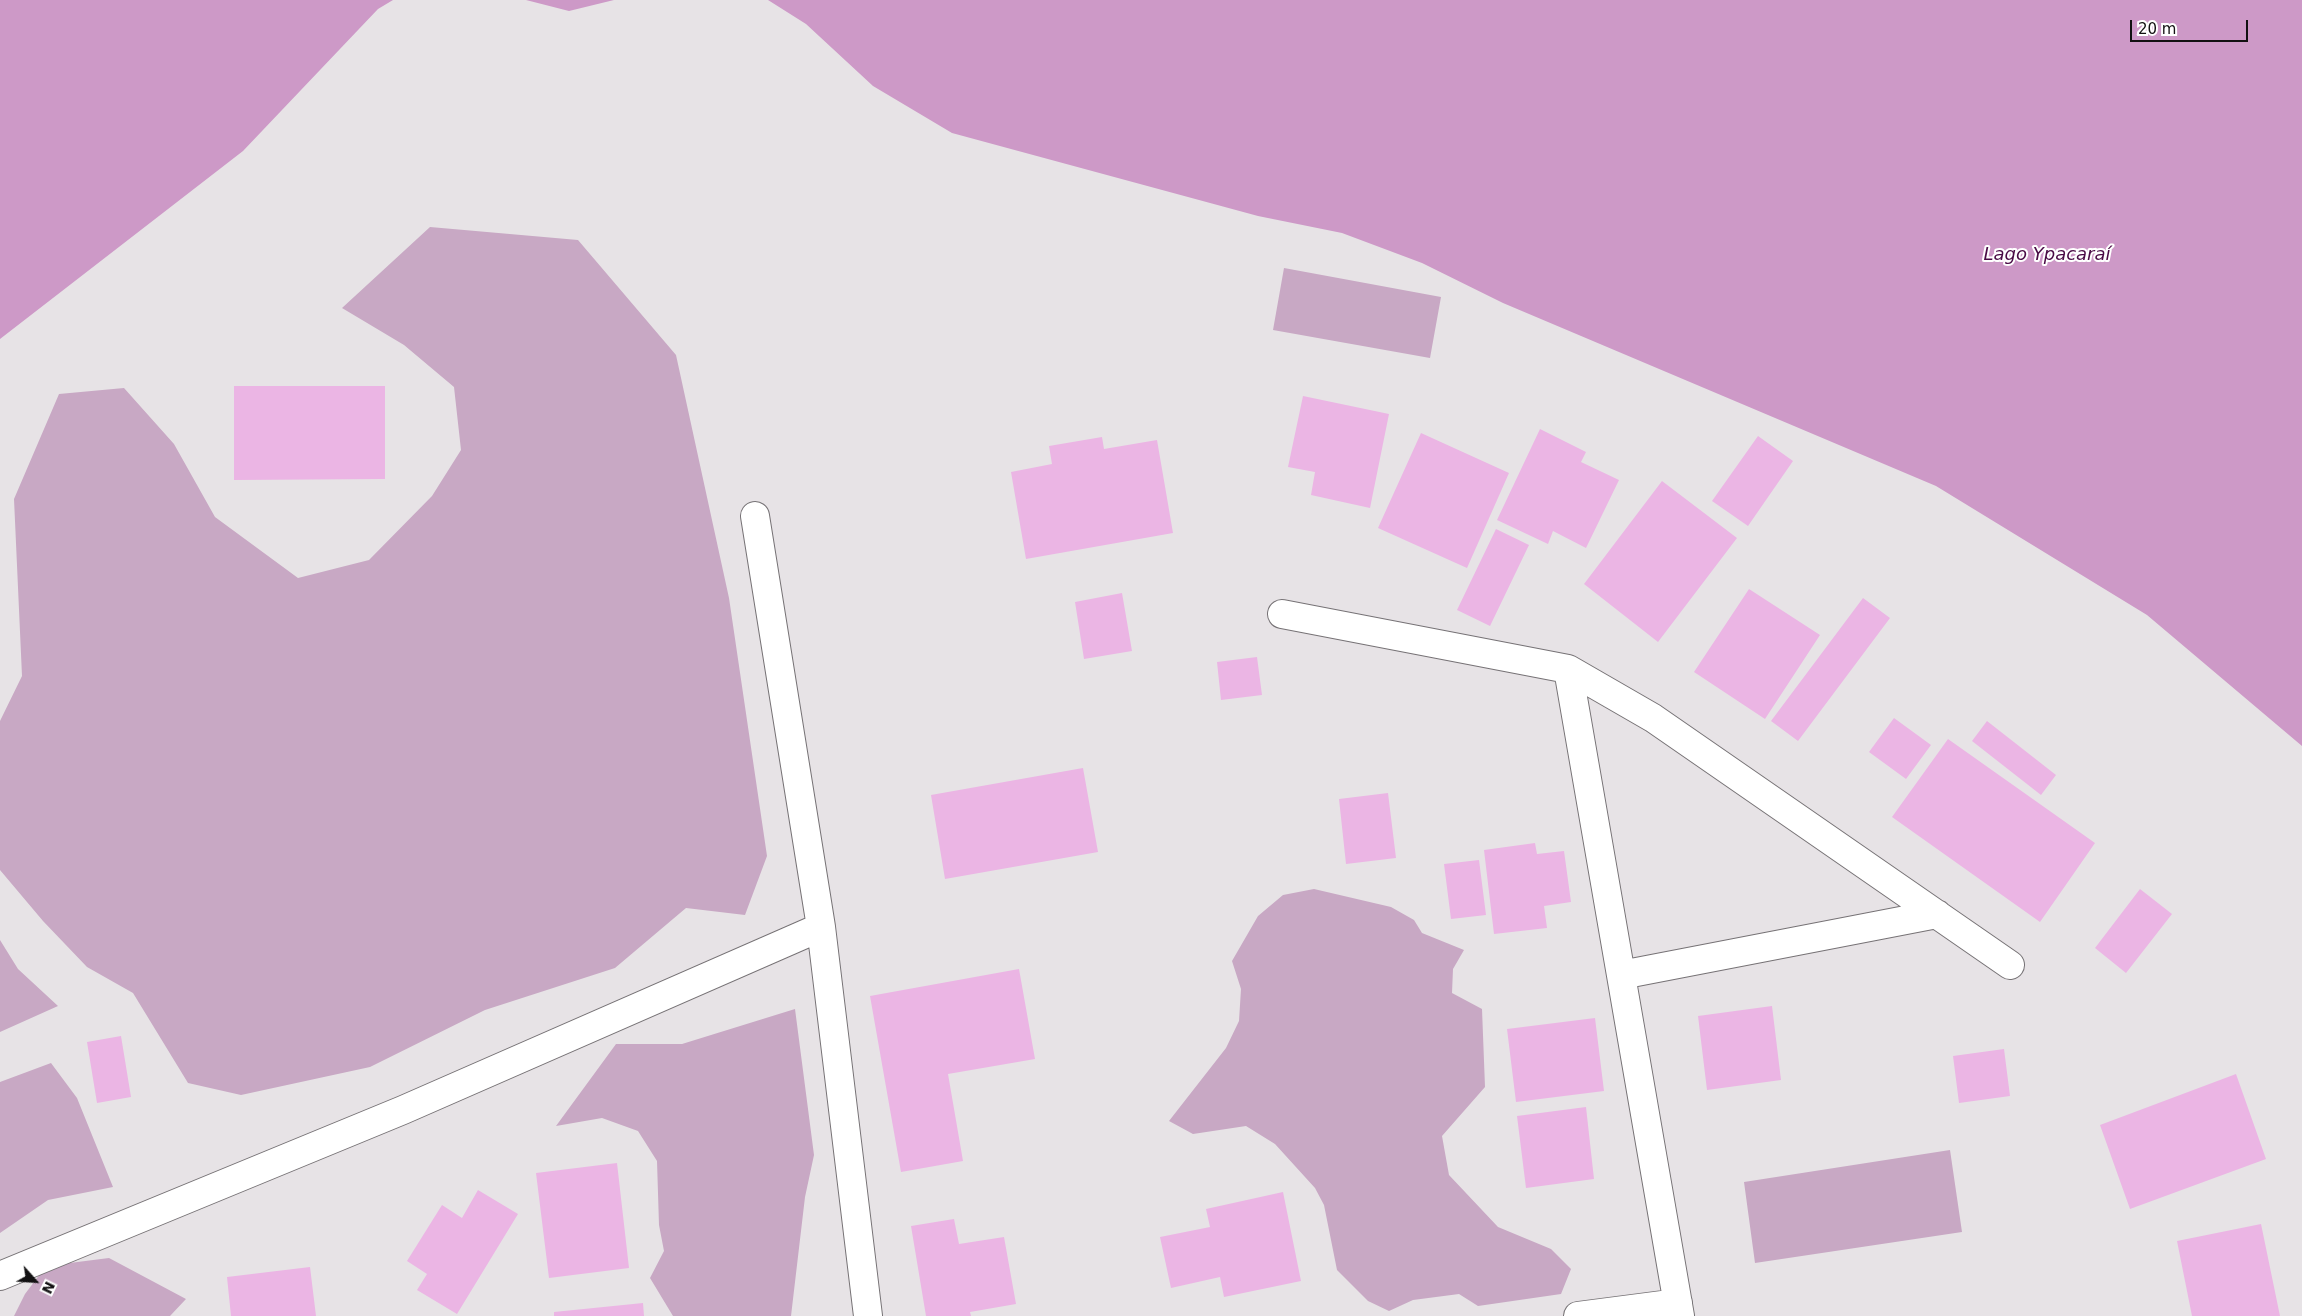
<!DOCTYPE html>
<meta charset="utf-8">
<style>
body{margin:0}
#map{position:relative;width:2302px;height:1316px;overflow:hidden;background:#e7e3e6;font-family:"DejaVu Sans",sans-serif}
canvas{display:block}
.north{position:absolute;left:10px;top:1256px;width:50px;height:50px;-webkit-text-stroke:4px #fff;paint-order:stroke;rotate:116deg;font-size:14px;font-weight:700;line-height:20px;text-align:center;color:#121112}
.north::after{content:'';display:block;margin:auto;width:18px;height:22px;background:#121112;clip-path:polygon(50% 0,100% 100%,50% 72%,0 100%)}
.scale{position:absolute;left:2130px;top:20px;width:118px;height:22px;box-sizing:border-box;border:2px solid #121112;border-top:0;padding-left:6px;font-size:15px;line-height:18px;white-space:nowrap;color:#121112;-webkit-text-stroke:4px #fff;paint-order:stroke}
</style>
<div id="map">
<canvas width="2302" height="1316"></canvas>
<div class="north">N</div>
<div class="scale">20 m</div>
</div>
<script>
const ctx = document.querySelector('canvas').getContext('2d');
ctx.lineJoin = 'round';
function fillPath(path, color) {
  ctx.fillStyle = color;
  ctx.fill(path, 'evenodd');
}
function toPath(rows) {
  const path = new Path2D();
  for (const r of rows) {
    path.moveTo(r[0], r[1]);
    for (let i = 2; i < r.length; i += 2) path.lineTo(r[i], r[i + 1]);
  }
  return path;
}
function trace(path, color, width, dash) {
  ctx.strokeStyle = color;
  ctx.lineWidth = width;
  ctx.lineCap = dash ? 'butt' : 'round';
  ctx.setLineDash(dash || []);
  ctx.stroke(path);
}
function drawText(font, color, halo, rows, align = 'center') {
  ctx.font = font + ' "DejaVu Sans",sans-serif';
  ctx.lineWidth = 4;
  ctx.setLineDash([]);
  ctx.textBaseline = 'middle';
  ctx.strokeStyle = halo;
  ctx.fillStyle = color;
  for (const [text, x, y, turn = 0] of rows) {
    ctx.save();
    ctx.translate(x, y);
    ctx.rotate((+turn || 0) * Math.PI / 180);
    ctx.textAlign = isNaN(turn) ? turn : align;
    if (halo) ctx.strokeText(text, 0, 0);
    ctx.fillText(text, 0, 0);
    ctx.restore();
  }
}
fillPath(toPath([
 [430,227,578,240,676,355,729,598,767,856,745,915,686,908,615,968,485,1010,370,1067,241,1095,188,1083,133,993,87,967,43,921,0,870,0,721,22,676,14,499,59,394,124,388,174,444,215,517,298,578,369,560,432,496,461,450,454,387,404,345,342,308],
 [1284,268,1441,297,1430,358,1273,330],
 [1314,889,1391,907,1414,920,1422,933,1464,950,1453,969,1452,993,1482,1009,1485,1087,1442,1136,1449,1175,1498,1227,1551,1249,1571,1269,1561,1294,1478,1306,1459,1294,1413,1300,1389,1311,1368,1301,1337,1270,1324,1205,1315,1188,1275,1144,1246,1126,1193,1134,1169,1121,1226,1048,1239,1021,1241,989,1232,961,1258,916,1283,895],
 [0,940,18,969,58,1006,0,1032],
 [795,1009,814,1155,805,1197,791,1316,673,1316,650,1278,664,1251,659,1225,657,1161,638,1131,602,1118,556,1126,616,1044,682,1044],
 [51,1063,77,1098,113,1187,48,1200,0,1233,0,1082],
 [1950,1150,1962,1232,1755,1263,1744,1182],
 [109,1258,186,1299,170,1316,14,1316,25,1294,46,1266]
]), '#c8a8c4');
fillPath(toPath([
 [0,0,393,0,378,9,243,151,0,339],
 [526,0,614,0,569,11],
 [768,0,2302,0,2302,746,2147,615,1936,486,1503,303,1422,263,1342,233,1258,216,952,133,873,86,806,24]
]), '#cd99c7');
fillPath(toPath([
 [234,386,385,386,385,479,234,480],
 [1303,396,1389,414,1370,508,1311,495,1315,472,1288,467],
 [1540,429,1586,452,1581,462,1619,480,1586,548,1553,531,1548,544,1497,520],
 [1421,433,1509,473,1467,568,1378,528],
 [1758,436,1793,461,1748,526,1712,501],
 [1102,437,1104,449,1157,440,1173,533,1026,559,1011,472,1052,464,1049,446],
 [1662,481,1737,538,1658,642,1584,584],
 [1496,529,1529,545,1490,626,1457,610],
 [1749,589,1820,635,1765,719,1694,672],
 [1122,593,1132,651,1084,659,1075,602],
 [1863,598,1890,618,1798,741,1771,721],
 [1257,657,1262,695,1221,700,1217,662],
 [1894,718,1931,745,1906,779,1869,752],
 [1987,721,2056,775,2041,795,1972,741],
 [1948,739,2095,843,2040,922,1892,817],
 [1083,768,1098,852,945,879,931,795],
 [1388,793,1396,858,1346,864,1339,799],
 [1535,843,1537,854,1564,851,1571,902,1544,906,1547,928,1494,934,1484,850],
 [1479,860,1486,915,1451,919,1444,864],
 [2140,889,2172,914,2126,973,2095,948],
 [1019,969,1035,1059,948,1074,963,1161,901,1172,870,996],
 [1772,1006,1781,1080,1707,1090,1698,1016],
 [1595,1018,1604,1091,1516,1102,1507,1029],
 [121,1036,131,1097,97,1103,87,1042],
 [2004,1049,2010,1096,1959,1103,1953,1056],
 [2236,1074,2266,1159,2130,1209,2100,1125],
 [1586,1107,1594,1179,1526,1188,1517,1116],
 [617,1163,629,1268,549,1278,536,1173],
 [478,1190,518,1214,457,1314,417,1290,427,1274,407,1261,442,1205,462,1218],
 [1283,1192,1301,1281,1224,1297,1220,1277,1171,1288,1160,1237,1210,1227,1206,1209],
 [954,1219,959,1244,1004,1237,1016,1304,970,1312,971,1316,926,1316,911,1226],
 [2261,1224,2280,1316,2192,1316,2177,1241],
 [310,1267,316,1316,231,1316,227,1277],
 [643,1303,644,1316,554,1316,554,1312]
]), '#ebb5e4');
const minor = toPath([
 [755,516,821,927,868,1316],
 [1282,614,1568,669,1653,718,2010,965],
 [1568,669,1680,1316],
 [1621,975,1937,914],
 [0,1276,403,1110,821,927],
 [1578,1316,1678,1303]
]);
trace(minor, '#767275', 30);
trace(minor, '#fff', 28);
drawText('italic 18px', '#490a45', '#fff', [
 ["Lago Ypacaraí",2047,255]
]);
</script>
